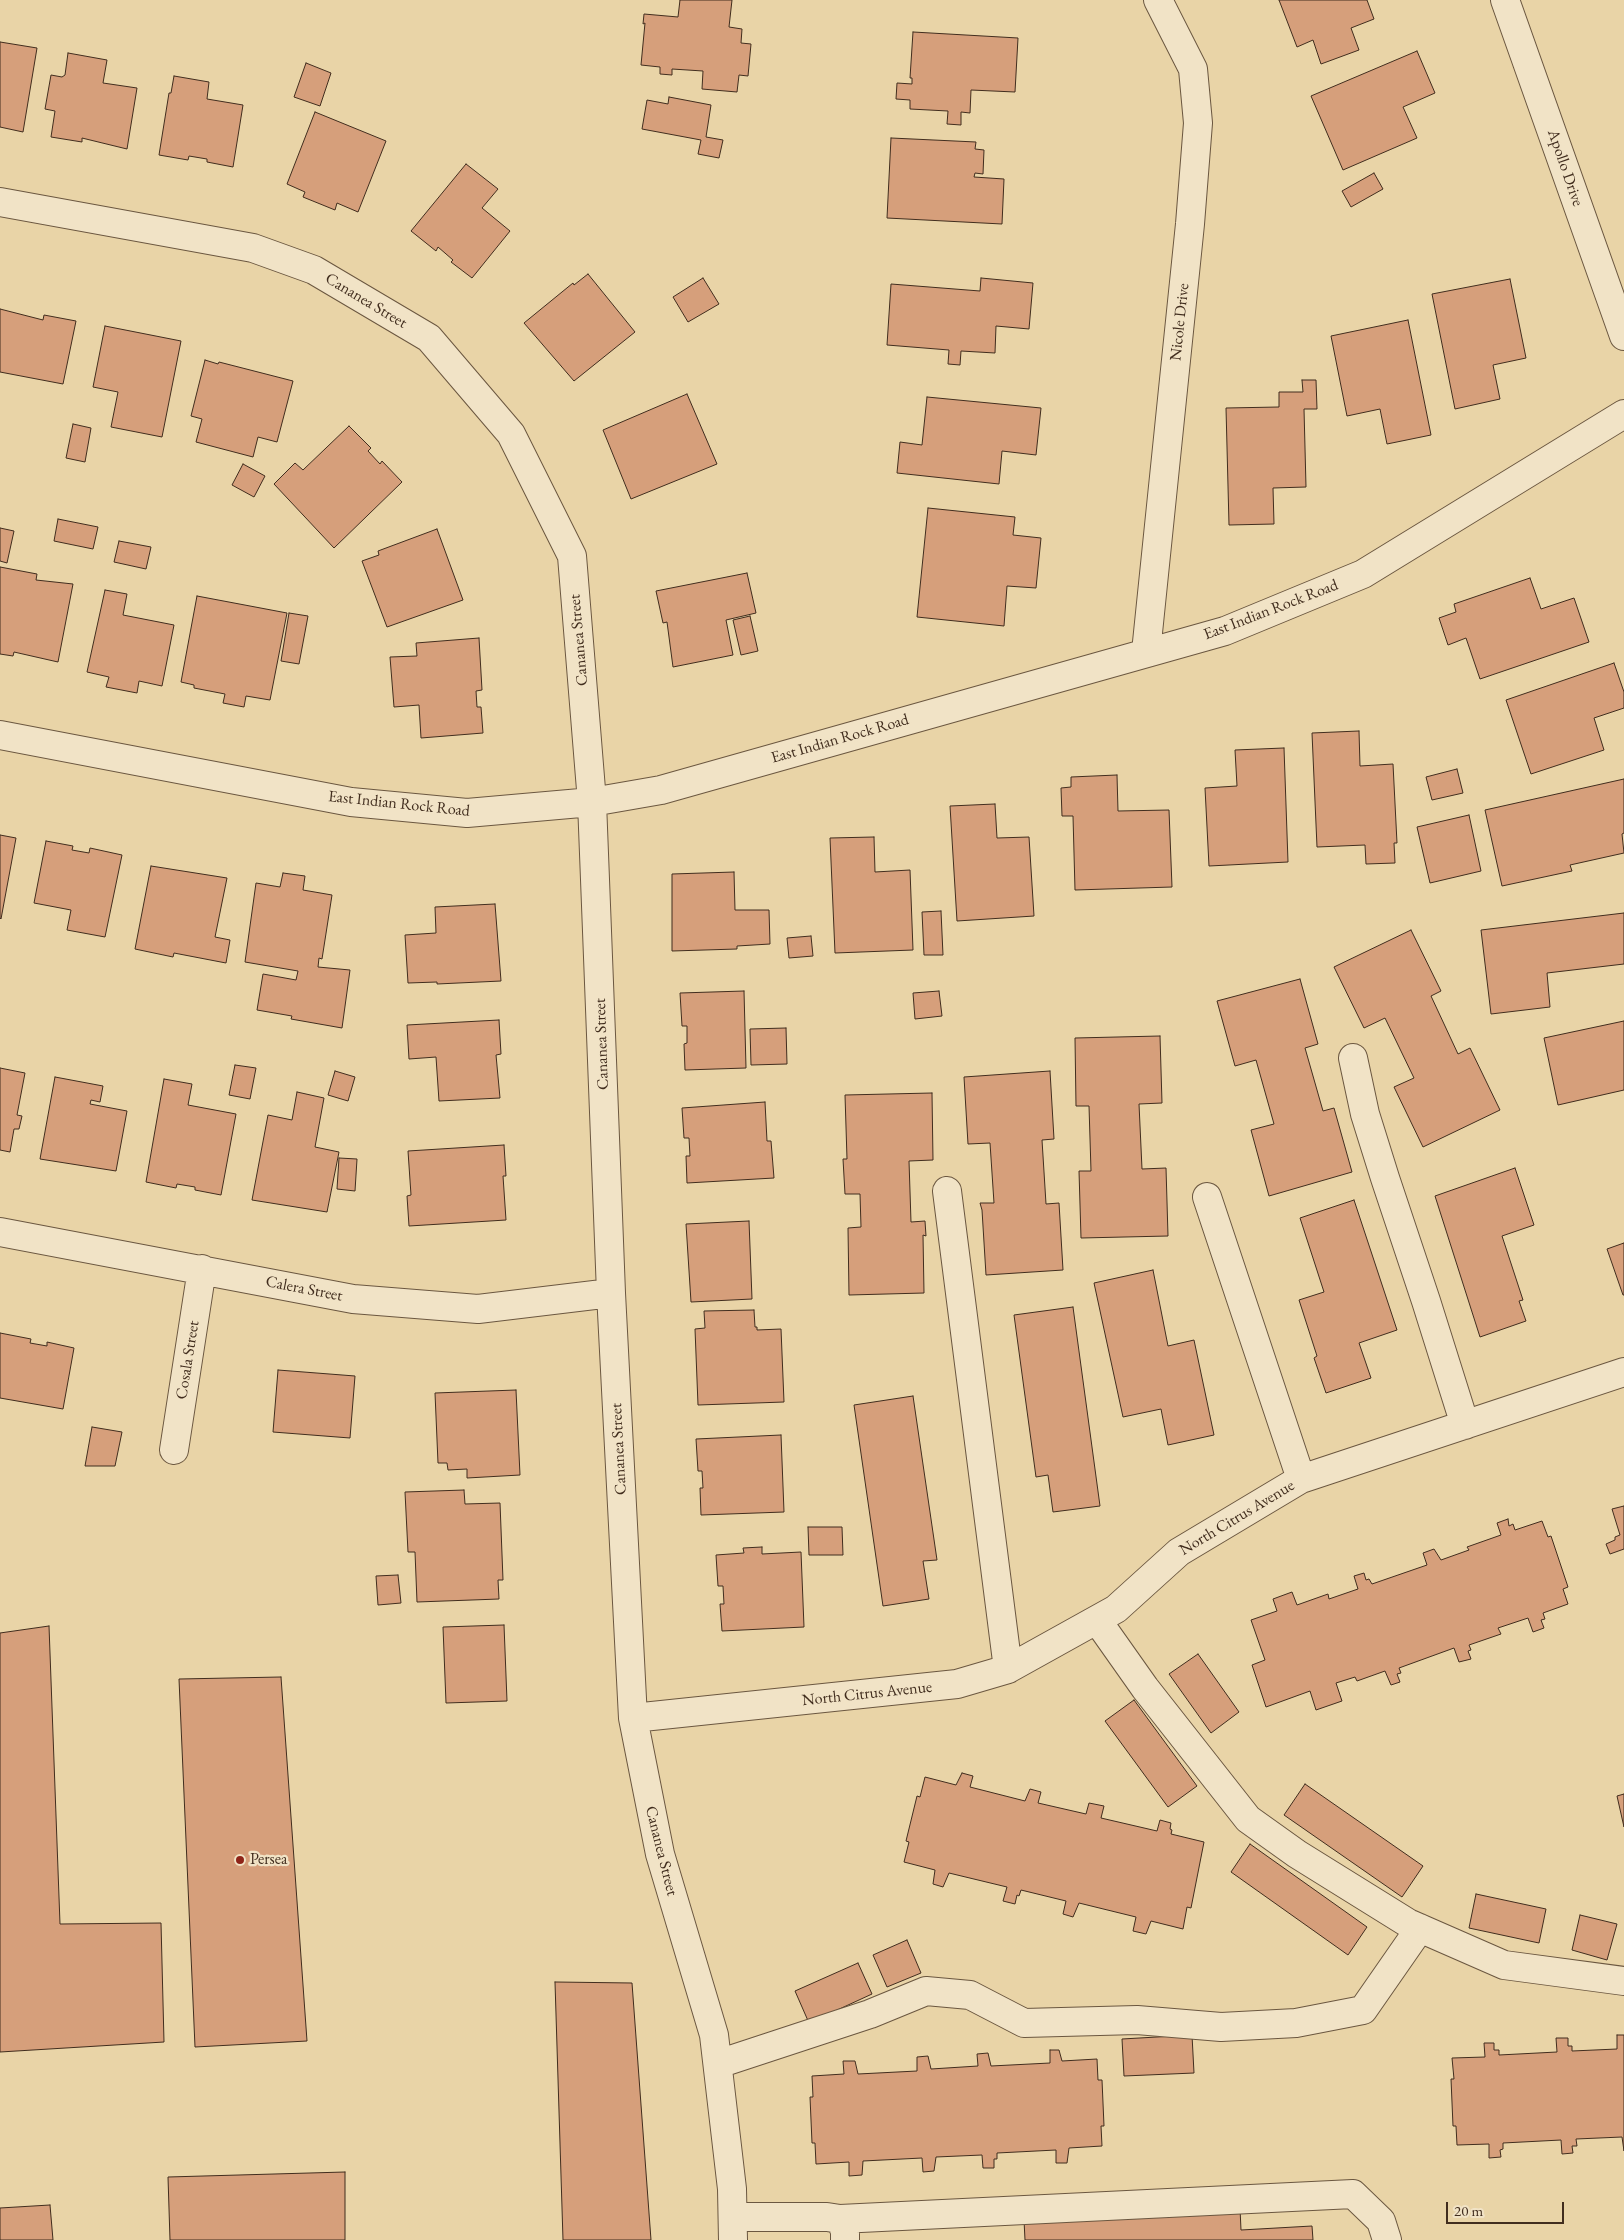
<!DOCTYPE html>
<style>
body{margin:0}
#map{position:relative;width:1624px;height:2240px;overflow:hidden;background:#e9d4a7;font-family:"EB Garamond",serif}
canvas{display:block}
.scale{position:absolute;left:1446px;top:2202px;width:118px;height:22px;box-sizing:border-box;border:2px solid #412d1e;border-top:0;padding-left:6px;font-size:15px;line-height:18px;white-space:nowrap;color:#412d1e;-webkit-text-stroke:4px #f1e3c6;paint-order:stroke}
</style>
<div id="map">
<canvas width="1624" height="2240"></canvas>
<div class="scale">20 m</div>
</div>
<script>
const ctx = document.querySelector('canvas').getContext('2d');
ctx.lineJoin = 'round';
function fillPath(path, color) {
  ctx.fillStyle = color;
  ctx.fill(path, 'evenodd');
}
function toPath(rows) {
  const path = new Path2D();
  for (const r of rows) {
    path.moveTo(r[0], r[1]);
    for (let i = 2; i < r.length; i += 2) path.lineTo(r[i], r[i + 1]);
  }
  return path;
}
function trace(path, color, width, dash) {
  ctx.strokeStyle = color;
  ctx.lineWidth = width;
  ctx.lineCap = dash ? 'butt' : 'round';
  ctx.setLineDash(dash || []);
  ctx.stroke(path);
}
function drawText(font, color, halo, rows, align = 'center') {
  ctx.font = font + ' "EB Garamond",serif';
  ctx.lineWidth = 4.5;
  ctx.setLineDash([]);
  ctx.textBaseline = 'middle';
  ctx.strokeStyle = halo;
  ctx.fillStyle = color;
  for (const [text, x, y, turn = 0] of rows) {
    ctx.save();
    ctx.translate(x, y);
    ctx.rotate((+turn || 0) * Math.PI / 180);
    ctx.textAlign = isNaN(turn) ? turn : align;
    if (halo) ctx.strokeText(text, 0, 0);
    ctx.fillText(text, 0, 0);
    ctx.restore();
  }
}
const building = toPath([
 [680,0,732,0,729,27,742,29,741,43,751,44,748,76,739,75,737,92,702,89,703,71,672,69,672,75,660,74,660,67,641,65,645,23,643,24,644,14,678,17,680,0],
 [1279,0,1367,0,1374,19,1351,28,1359,50,1321,64,1313,40,1297,47,1279,0],
 [913,32,1018,38,1015,92,971,90,970,113,961,112,961,125,947,124,948,111,910,109,910,100,896,99,897,83,912,84,912,78,910,78,913,32],
 [0,42,37,48,23,132,0,127,0,42],
 [1417,51,1435,93,1403,107,1417,138,1343,170,1311,96,1417,51],
 [68,53,107,60,103,83,137,88,127,149,82,138,82,142,51,137,55,111,45,109,51,75,62,77,65,75,68,53],
 [306,63,331,73,320,106,294,97,306,63],
 [174,76,209,82,207,99,243,105,233,167,207,162,207,159,189,156,188,160,159,155,169,93,171,93,174,76],
 [669,97,711,105,706,137,723,140,719,158,698,154,701,140,642,129,647,100,668,104,669,97],
 [315,112,386,141,358,212,337,203,335,210,303,197,305,192,287,184,315,112],
 [891,138,976,142,975,149,984,150,983,174,975,173,974,177,1004,179,1002,224,887,218,891,138],
 [466,164,498,189,482,208,510,231,472,278,451,262,453,260,438,247,436,251,411,231,466,164],
 [1374,173,1383,189,1351,207,1342,191,1374,173],
 [588,274,635,332,574,381,524,323,573,283,574,285,588,274],
 [703,278,719,304,688,322,673,297,703,278],
 [981,278,1033,283,1029,329,996,326,995,353,961,351,960,365,948,364,949,350,887,345,891,284,980,291,981,278],
 [1510,279,1526,358,1493,365,1500,399,1455,409,1432,294,1510,279],
 [0,309,43,320,44,315,76,321,63,384,0,372,0,309],
 [1408,320,1431,435,1387,444,1380,409,1347,416,1331,336,1408,320],
 [105,326,181,341,162,437,111,427,118,392,93,387,105,326],
 [205,360,218,364,219,362,293,381,277,442,258,437,253,457,196,442,202,419,191,416,205,360],
 [1302,380,1316,380,1317,409,1304,409,1306,487,1273,488,1274,524,1229,525,1226,408,1279,407,1279,392,1303,392,1302,380],
 [687,394,717,464,631,499,603,430,687,394],
 [927,397,1041,408,1036,455,1002,451,999,484,897,473,900,442,922,445,927,397],
 [73,424,91,428,85,462,66,458,73,424],
 [349,426,371,448,368,451,380,464,382,461,402,482,334,548,274,484,295,463,303,470,349,426],
 [243,464,265,476,254,497,232,485,243,464],
 [928,508,1015,517,1013,535,1041,538,1036,588,1007,586,1004,626,917,617,928,508],
 [58,519,98,527,93,549,54,541,58,519],
 [0,528,14,531,7,563,0,561,0,528],
 [437,529,463,600,387,627,362,561,379,555,378,551,437,529],
 [119,541,151,547,146,569,114,562,119,541],
 [0,567,37,574,36,580,73,584,58,662,14,652,13,656,0,654,0,567],
 [747,573,756,613,726,620,733,655,673,667,667,622,663,623,656,591,747,573],
 [1530,578,1541,609,1574,598,1589,642,1480,679,1466,638,1448,645,1439,618,1456,612,1454,604,1530,578],
 [105,590,127,594,123,615,174,625,162,686,139,681,137,693,106,687,109,677,87,672,105,590],
 [197,596,287,613,270,700,246,696,244,707,223,703,225,694,194,688,194,685,181,682,197,596],
 [289,613,308,616,299,664,281,661,289,613],
 [750,616,758,651,741,655,733,620,750,616],
 [479,638,482,690,476,691,477,707,481,707,483,733,421,738,419,705,394,707,390,657,417,656,416,643,479,638],
 [1614,663,1624,692,1624,708,1594,718,1604,750,1531,774,1506,700,1614,663],
 [1359,731,1360,766,1393,764,1397,843,1394,843,1395,863,1366,864,1365,845,1317,847,1312,733,1359,731],
 [1284,748,1288,862,1209,866,1205,788,1237,786,1235,750,1284,748],
 [1457,769,1463,793,1432,800,1426,777,1457,769],
 [1117,775,1118,811,1169,810,1172,887,1075,890,1073,816,1062,816,1061,788,1071,787,1071,777,1117,775],
 [1624,779,1624,833,1622,834,1624,853,1570,865,1572,871,1502,886,1485,810,1624,779],
 [995,804,997,838,1029,837,1034,916,957,921,950,806,995,804],
 [1469,815,1481,871,1430,883,1417,827,1469,815],
 [0,835,16,838,1,919,0,918,0,835],
 [874,837,875,872,910,870,913,950,835,953,830,838,874,837],
 [46,841,73,846,72,850,89,853,90,848,122,855,105,937,67,930,71,910,34,903,46,841],
 [151,866,227,878,215,937,230,940,226,963,174,953,173,957,135,949,151,866],
 [734,872,735,910,769,910,770,944,737,946,737,949,672,951,672,874,734,872],
 [283,873,305,876,303,890,332,895,322,959,319,958,318,967,350,970,342,1028,291,1019,292,1016,257,1010,263,974,296,980,298,971,245,962,256,883,280,887,283,873],
 [495,904,501,981,437,984,437,982,408,983,405,935,436,933,435,907,495,904],
 [941,911,943,955,924,955,922,912,941,911],
 [1624,913,1624,964,1547,973,1550,1007,1491,1014,1481,930,1624,913],
 [1411,930,1441,991,1431,996,1458,1054,1470,1048,1500,1110,1423,1147,1394,1087,1414,1078,1385,1018,1364,1028,1334,967,1411,930],
 [811,936,813,956,789,958,787,938,811,936],
 [1300,979,1318,1044,1305,1048,1323,1111,1334,1108,1352,1172,1269,1196,1251,1130,1274,1124,1256,1060,1235,1066,1217,1001,1300,979],
 [744,991,746,1068,685,1070,684,1044,687,1043,687,1026,682,1026,680,993,744,991],
 [939,991,942,1016,915,1019,913,993,939,991],
 [499,1020,501,1054,496,1055,500,1098,439,1101,436,1057,409,1059,407,1025,499,1020],
 [1624,1021,1624,1090,1558,1105,1544,1038,1624,1021],
 [786,1028,787,1064,751,1065,750,1029,786,1028],
 [1160,1036,1162,1103,1139,1104,1142,1169,1166,1168,1168,1236,1081,1238,1079,1171,1091,1171,1089,1106,1076,1106,1075,1038,1160,1036],
 [235,1065,256,1068,250,1099,229,1095,235,1065],
 [0,1068,25,1073,17,1115,22,1116,19,1129,14,1129,10,1152,0,1150,0,1068],
 [335,1071,355,1077,348,1101,328,1095,335,1071],
 [1050,1071,1054,1139,1042,1140,1046,1204,1059,1203,1063,1270,986,1275,982,1210,980,1203,994,1203,990,1143,968,1144,964,1077,1050,1071],
 [55,1077,103,1086,100,1102,91,1100,90,1104,127,1111,116,1171,40,1159,55,1077],
 [164,1079,192,1084,188,1105,236,1114,221,1195,195,1190,195,1187,177,1184,176,1188,146,1182,164,1079],
 [297,1092,324,1098,315,1147,339,1152,327,1212,252,1200,268,1115,292,1120,297,1092],
 [932,1093,933,1160,909,1161,911,1222,925,1221,926,1236,923,1235,924,1293,849,1295,848,1228,861,1227,860,1194,845,1194,843,1159,847,1159,845,1095,932,1093],
 [765,1102,767,1141,771,1141,774,1178,687,1183,686,1156,690,1156,689,1138,684,1138,682,1108,765,1102],
 [504,1145,506,1176,503,1176,506,1220,409,1226,407,1196,411,1195,408,1151,504,1145],
 [339,1158,357,1159,355,1191,337,1189,339,1158],
 [1515,1168,1534,1225,1502,1236,1523,1300,1519,1301,1526,1321,1480,1337,1435,1196,1515,1168],
 [1354,1200,1397,1330,1359,1343,1371,1378,1326,1393,1314,1358,1317,1356,1299,1300,1324,1292,1300,1218,1354,1200],
 [749,1221,752,1299,691,1302,686,1224,749,1221],
 [1624,1243,1624,1295,1623,1295,1607,1249,1624,1243],
 [1153,1270,1168,1346,1194,1340,1214,1435,1168,1445,1161,1409,1123,1417,1094,1283,1153,1270],
 [1073,1307,1100,1506,1053,1512,1048,1475,1036,1477,1014,1315,1073,1307],
 [754,1310,755,1327,757,1327,757,1330,781,1329,784,1402,698,1405,695,1329,705,1328,704,1311,754,1310],
 [0,1333,31,1339,30,1343,47,1346,47,1342,74,1348,63,1409,0,1398,0,1333],
 [278,1370,355,1376,350,1438,273,1432,278,1370],
 [516,1390,520,1475,467,1478,467,1469,448,1470,447,1463,438,1463,435,1393,516,1390],
 [913,1396,937,1560,923,1561,929,1599,883,1606,854,1405,913,1396],
 [92,1427,122,1432,115,1466,85,1466,92,1427],
 [781,1435,784,1512,701,1515,700,1488,703,1488,702,1471,698,1471,696,1439,781,1435],
 [464,1490,465,1504,500,1503,503,1580,498,1580,499,1599,417,1602,415,1552,408,1552,405,1492,464,1490],
 [1624,1506,1624,1549,1610,1554,1606,1544,1615,1540,1615,1537,1620,1535,1612,1509,1624,1506],
 [1508,1519,1509,1526,1513,1524,1515,1530,1542,1521,1548,1537,1551,1536,1568,1587,1563,1589,1568,1604,1543,1613,1545,1619,1541,1620,1544,1628,1533,1632,1528,1618,1498,1628,1501,1634,1469,1645,1471,1650,1468,1651,1471,1659,1459,1662,1454,1648,1399,1668,1401,1673,1397,1674,1400,1682,1391,1685,1385,1671,1357,1681,1355,1677,1336,1683,1342,1701,1316,1710,1310,1691,1266,1707,1252,1665,1265,1660,1251,1620,1277,1611,1273,1599,1292,1592,1297,1605,1328,1594,1329,1599,1358,1589,1354,1576,1364,1573,1366,1580,1369,1579,1372,1584,1427,1565,1423,1553,1434,1549,1441,1560,1469,1550,1467,1547,1501,1535,1497,1523,1508,1519],
 [808,1527,842,1527,843,1555,809,1555,808,1527],
 [762,1547,762,1554,801,1552,804,1627,722,1631,720,1604,724,1604,723,1586,718,1586,716,1555,744,1553,743,1548,762,1547],
 [398,1575,401,1603,378,1605,376,1576,398,1575],
 [504,1625,507,1701,446,1703,443,1627,504,1625],
 [49,1626,60,1924,161,1923,164,2042,0,2052,0,1633,49,1626],
 [1198,1654,1239,1712,1211,1733,1169,1674,1198,1654],
 [281,1677,307,2041,195,2047,179,1679,281,1677],
 [1134,1700,1197,1786,1168,1807,1105,1721,1134,1700],
 [962,1773,973,1776,970,1787,1025,1801,1030,1789,1041,1792,1038,1803,1086,1814,1089,1803,1104,1806,1101,1818,1157,1831,1160,1820,1171,1823,1170,1829,1172,1830,1171,1834,1204,1842,1191,1908,1187,1907,1183,1929,1151,1921,1146,1934,1133,1931,1136,1917,1079,1903,1073,1917,1063,1914,1066,1901,1021,1890,1019,1896,1017,1895,1015,1904,1003,1901,1007,1887,949,1873,943,1887,933,1884,935,1870,904,1862,909,1842,906,1841,917,1796,920,1797,925,1777,956,1785,962,1773],
 [1305,1784,1423,1866,1402,1897,1284,1815,1305,1784],
 [1624,1794,1624,1827,1617,1796,1624,1794],
 [1250,1844,1367,1927,1348,1955,1231,1872,1250,1844],
 [1476,1894,1546,1909,1539,1943,1469,1928,1476,1894],
 [1580,1915,1617,1924,1607,1960,1572,1950,1580,1915],
 [907,1940,921,1973,887,1987,873,1955,907,1940],
 [858,1963,872,1994,809,2023,795,1991,858,1963],
 [555,1982,632,1983,651,2240,563,2240,555,1982],
 [1192,2035,1194,2073,1124,2076,1122,2039,1192,2035],
 [1617,2035,1624,2035,1624,2151,1622,2137,1576,2139,1577,2146,1572,2146,1573,2153,1562,2154,1561,2140,1503,2143,1503,2149,1500,2150,1501,2157,1489,2158,1489,2144,1457,2145,1456,2126,1453,2126,1451,2079,1454,2079,1452,2058,1485,2057,1484,2043,1494,2043,1494,2050,1499,2050,1499,2055,1557,2052,1556,2038,1568,2038,1568,2046,1572,2046,1572,2051,1617,2049,1617,2035],
 [1050,2050,1059,2050,1062,2061,1097,2059,1098,2080,1102,2080,1104,2126,1101,2126,1102,2146,1069,2148,1067,2163,1056,2163,1056,2150,997,2153,997,2159,994,2159,994,2168,983,2168,982,2155,936,2157,934,2171,923,2172,922,2158,863,2161,862,2175,849,2176,849,2162,816,2164,815,2143,812,2143,810,2097,813,2097,812,2076,844,2074,843,2061,855,2061,858,2074,917,2071,917,2057,928,2056,931,2069,978,2066,977,2054,988,2053,991,2066,1050,2063,1050,2050],
 [345,2172,345,2240,170,2240,168,2177,345,2172],
 [50,2205,53,2240,0,2240,0,2208,50,2205],
 [1240,2208,1241,2230,1312,2226,1313,2240,1025,2240,1024,2220,1240,2208]
]);
fillPath(building, '#d69f7b');
trace(building, '#412d1e', 1);
const minor = toPath([
 [1505,0,1624,336],
 [0,202,253,248,314,270,429,338,511,434,572,556,592,802,611,1293,633,1718,660,1854,714,2035,732,2189,733,2240],
 [1146,652,1190,224,1198,123,1193,69,1158,0],
 [0,735,351,802,467,813,592,802,661,790,1225,631,1363,574,1624,414],
 [1353,1058,1365,1114,1385,1178,1426,1301,1465,1425],
 [947,1191,1008,1669],
 [1207,1197,1301,1479],
 [0,1232,353,1299,478,1309,611,1293],
 [174,1450,202,1269],
 [1097,1620,1145,1688,1248,1819,1297,1854,1408,1923,1504,1965,1624,1981],
 [633,1718,957,1684,1008,1669,1116,1609,1179,1552,1301,1479,1624,1372],
 [718,2064,870,2014,926,1991,970,1995,1024,2023,1137,2020,1221,2027,1296,2023,1363,2010,1420,1928],
 [733,2217,827,2217,840,2219,845,2231,845,2240],
 [840,2219,1353,2194,1381,2221,1387,2240]
]);
trace(minor, '#6b5740', 30);
trace(minor, '#f1e3c6', 28);
for (const [x, y, r, color] of [
 [240,1860,5,"#8f2418"]
]) {
  const dot = new Path2D();
  dot.arc(x, y, r, 0, 2 * Math.PI);
  ctx.fillStyle = color;
  ctx.fill(dot);
  trace(dot, '#f1e3c6', 2);
}
drawText('16px', '#412d1e', '#f1e3c6', [
 ["Apollo Drive",1565,168,71],
 ["Cananea Street",366,301,31],
 ["Nicole Drive",1180,322,-84],
 ["East Indian Rock Road",1271,610,-21],
 ["Cananea Street",579,640,-95],
 ["East Indian Rock Road",840,739,-16],
 ["East Indian Rock Road",399,804,6],
 ["Cananea Street",602,1044,-92],
 ["Calera Street",304,1289,11],
 ["Cosala Street",188,1360,-81],
 ["Cananea Street",619,1449,-93],
 ["North Citrus Avenue",1237,1518,-31],
 ["North Citrus Avenue",867,1694,-6],
 ["Cananea Street",661,1851,76]
]);
drawText('16px', '#412d1e', '#f1e3c6', [
 ["Persea",250,1860]
], 'left');
</script>
